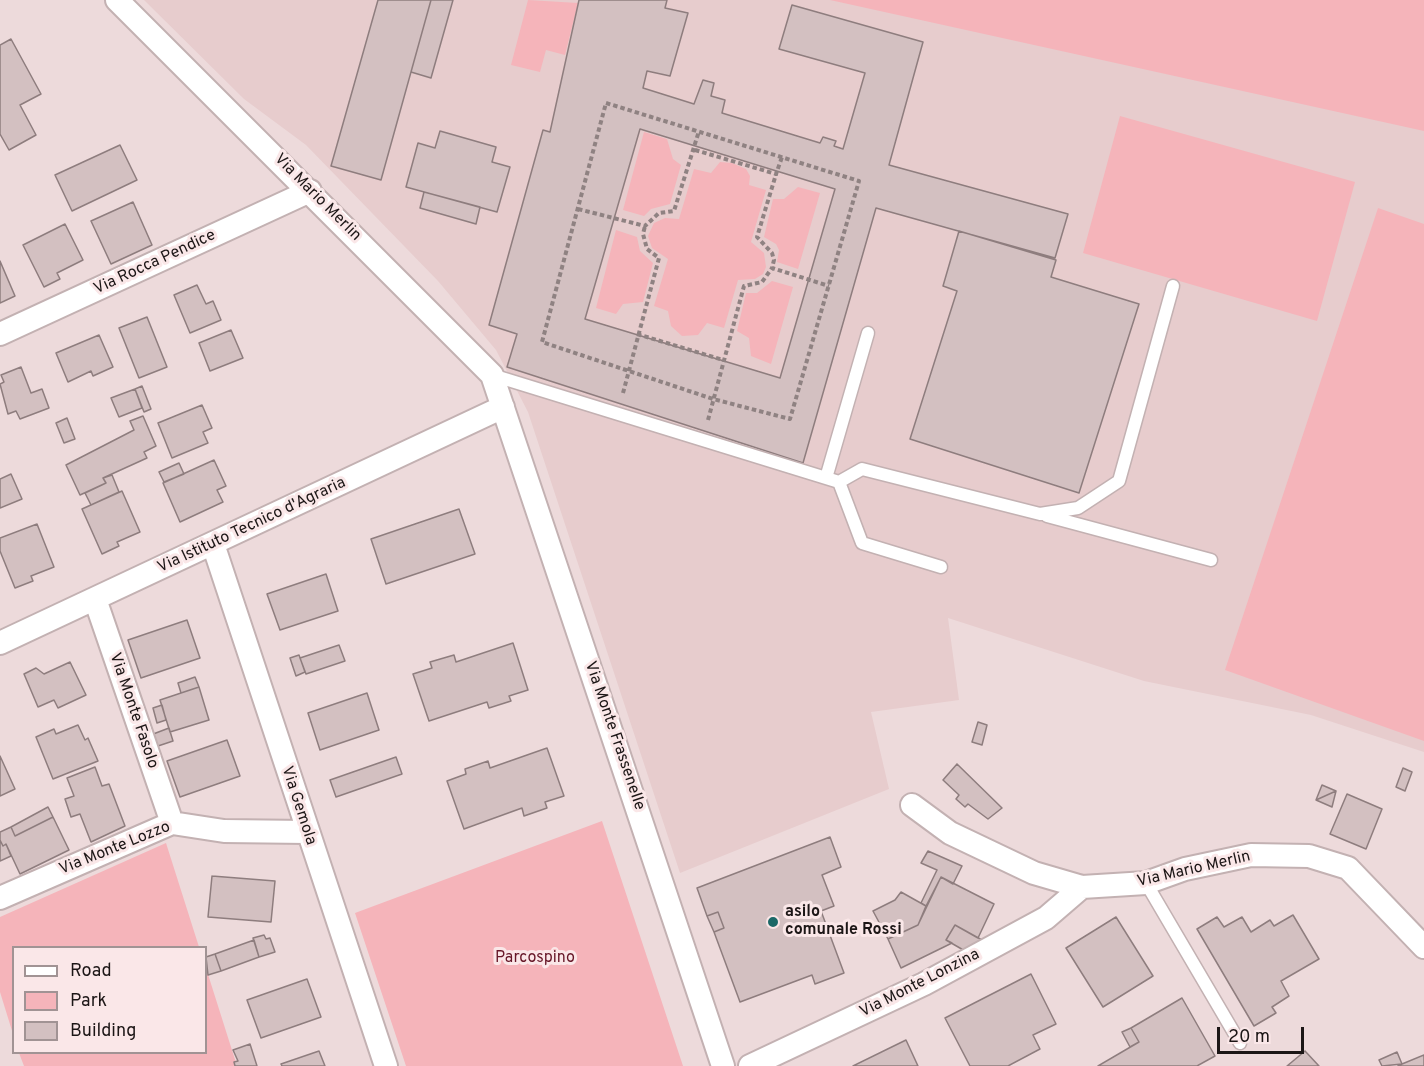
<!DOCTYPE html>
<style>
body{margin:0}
#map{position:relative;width:1424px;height:1066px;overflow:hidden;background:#eddadb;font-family:Overpass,sans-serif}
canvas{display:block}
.legend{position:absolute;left:12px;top:946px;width:195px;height:108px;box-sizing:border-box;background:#fae7e8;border:2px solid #a19394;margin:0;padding:8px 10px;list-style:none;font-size:18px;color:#1c1616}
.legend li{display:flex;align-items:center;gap:12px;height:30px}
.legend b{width:30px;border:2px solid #a19394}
.scale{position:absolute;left:1217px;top:1027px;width:87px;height:27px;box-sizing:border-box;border:3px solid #1c1616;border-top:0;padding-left:8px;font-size:18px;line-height:21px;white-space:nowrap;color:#1c1616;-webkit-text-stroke:4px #fae7e8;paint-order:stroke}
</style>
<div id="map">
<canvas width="1424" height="1066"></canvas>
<ul class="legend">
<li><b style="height:8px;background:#fff"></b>Road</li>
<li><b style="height:16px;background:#f5b4ba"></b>Park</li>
<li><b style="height:16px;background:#d3c0c1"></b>Building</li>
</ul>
<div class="scale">20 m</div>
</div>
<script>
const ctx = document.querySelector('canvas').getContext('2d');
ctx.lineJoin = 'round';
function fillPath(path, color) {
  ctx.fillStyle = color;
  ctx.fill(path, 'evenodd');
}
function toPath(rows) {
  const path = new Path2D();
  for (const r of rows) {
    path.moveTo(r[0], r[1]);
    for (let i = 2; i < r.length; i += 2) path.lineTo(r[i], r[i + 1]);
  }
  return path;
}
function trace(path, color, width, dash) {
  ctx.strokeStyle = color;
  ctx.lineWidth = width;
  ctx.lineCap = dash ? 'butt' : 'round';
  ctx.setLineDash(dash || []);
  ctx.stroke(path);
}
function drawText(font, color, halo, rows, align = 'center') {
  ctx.font = font + ' Overpass,sans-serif';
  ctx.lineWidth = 6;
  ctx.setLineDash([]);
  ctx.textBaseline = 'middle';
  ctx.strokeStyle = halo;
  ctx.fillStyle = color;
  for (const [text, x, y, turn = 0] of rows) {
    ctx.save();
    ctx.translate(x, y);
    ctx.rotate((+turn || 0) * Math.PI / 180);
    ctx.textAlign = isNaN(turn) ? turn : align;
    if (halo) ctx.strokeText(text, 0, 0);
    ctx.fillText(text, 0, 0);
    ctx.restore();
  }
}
fillPath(toPath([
 [144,0,1424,0,1424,752,1311,715,1144,681,948,618,959,700,871,712,889,789,680,873,528,412,496,350,438,281,306,145,244,99]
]), '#e7cccd');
fillPath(toPath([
 [528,0,578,3,565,55,546,50,540,72,511,65],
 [830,0,1424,0,1424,131],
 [1120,116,1355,182,1317,321,1083,253],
 [644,132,667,139,673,159,681,165,670,204,651,209,644,216,623,210],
 [720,162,732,163,746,169,750,176,749,185,766,190,751,242,764,253,766,267,763,274,755,279,738,280,724,328,707,323,698,335,682,336,671,326,668,311,654,306,668,259,652,248,648,236,654,223,665,218,679,219,694,169,711,173],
 [798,187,820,193,798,269,777,262,779,250,776,244,764,237,773,199,784,199],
 [1378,208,1424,224,1424,741,1225,670],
 [616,230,637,237,640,251,653,263,643,302,623,304,616,314,596,308],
 [772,281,793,287,771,364,751,356,749,338,737,331,746,293,757,293],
 [602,821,683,1066,406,1066,355,913],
 [166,843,199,947,14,948,13,1034,0,992,0,917],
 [206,968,237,1066,24,1066,19,1053,206,1052]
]), '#f5b4ba');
const building = toPath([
 [378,0,431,0,381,180,331,166,378,0],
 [431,0,453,0,431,78,411,72,431,0],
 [579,0,667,0,665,8,688,13,670,76,647,71,643,88,694,104,703,80,714,83,711,96,725,100,722,113,820,143,823,137,836,141,834,146,843,149,865,73,779,49,792,5,923,42,889,165,1068,214,1055,258,876,208,803,463,507,367,517,334,489,325,543,130,550,132,579,0],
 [640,129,835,189,780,378,585,319,640,129],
 [11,39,41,94,20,105,36,135,9,150,0,134,0,45,11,39],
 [440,131,496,147,492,162,510,167,497,212,406,187,418,143,435,148,440,131],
 [120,145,137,180,72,211,55,175,120,145],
 [424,192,480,207,476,224,420,208,424,192],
 [133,202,152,245,111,264,91,221,133,202],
 [65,224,83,260,57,273,60,279,44,287,23,245,65,224],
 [959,231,1056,260,1051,277,1139,304,1079,493,910,439,957,291,943,286,959,231],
 [0,261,15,296,0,303,0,261],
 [197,285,206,304,213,301,221,320,190,333,174,295,197,285],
 [147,317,167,367,139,378,119,328,147,317],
 [231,330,243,358,210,371,199,343,231,330],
 [99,335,113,367,93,376,91,371,68,382,56,353,99,335],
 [21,367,31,393,42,389,49,408,20,419,16,411,8,414,0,384,4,382,1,375,21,367],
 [142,386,151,409,144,412,135,389,142,386],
 [135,389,142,408,119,417,111,398,135,389],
 [202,405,212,428,203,432,208,443,172,458,158,423,202,405],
 [143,416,156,446,144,452,147,458,103,478,106,483,80,495,66,465,134,430,130,421,143,416],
 [67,418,75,439,64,443,56,423,67,418],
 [214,460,226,486,217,490,223,502,180,522,163,483,214,460],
 [179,463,184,474,164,482,159,472,179,463],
 [11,474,22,499,0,508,0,479,11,474],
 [112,475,119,492,91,505,85,493,106,483,103,478,112,475],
 [122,491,140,532,117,542,119,546,102,554,82,509,122,491],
 [459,509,475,554,386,584,371,539,459,509],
 [37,524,54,567,31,576,33,581,15,588,0,551,0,538,37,524],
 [326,574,338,611,280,630,267,594,326,574],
 [187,620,200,658,141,678,128,640,187,620],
 [513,643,528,690,509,696,511,701,489,708,487,702,429,721,413,674,432,668,430,662,454,655,456,662,513,643],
 [339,645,345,661,306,674,300,658,339,645],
 [299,655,305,672,296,676,290,658,299,655],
 [70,662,86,695,58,708,54,700,38,707,24,674,36,668,44,674,70,662],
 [195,677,199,687,181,693,178,683,195,677],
 [199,687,209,720,170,732,160,700,199,687],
 [367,693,379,730,320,750,308,713,367,693],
 [162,705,166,720,157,723,153,708,162,705],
 [978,722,987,725,982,745,972,742,978,722],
 [78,725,85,740,88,738,98,761,53,779,36,737,54,729,56,734,78,725],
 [169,728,173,741,152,748,148,736,169,728],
 [227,740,240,776,180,797,167,761,227,740],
 [547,748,564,796,545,802,547,808,524,816,522,808,464,829,447,781,466,774,465,769,488,761,490,768,547,748],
 [0,756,15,789,0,796,0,756],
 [396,757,402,774,336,797,330,780,396,757],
 [957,764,1002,808,988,819,968,804,965,807,956,799,959,795,943,780,957,764],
 [95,767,102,786,109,784,125,826,91,842,80,814,71,817,65,799,74,796,67,778,95,767],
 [1403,768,1412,772,1405,791,1396,787,1403,768],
 [1322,785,1336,791,1316,800,1322,785],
 [1336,791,1332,807,1316,800,1336,791],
 [1347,794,1382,809,1366,849,1330,834,1347,794],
 [48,807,53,817,15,836,11,827,48,807],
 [53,817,69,850,20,874,6,844,3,846,0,840,0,832,11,827,15,836,53,817],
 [830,837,841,867,822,875,834,906,821,911,844,973,815,984,812,975,740,1002,714,932,724,928,718,912,707,916,697,888,830,837],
 [0,840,3,846,6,844,11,856,0,861,0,840],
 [928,851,962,866,953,884,941,877,926,906,921,903,937,870,921,863,928,851],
 [212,876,275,881,271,922,208,917,212,876],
 [941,877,994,904,978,938,955,925,946,940,952,943,901,968,888,939,918,925,941,877],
 [901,892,926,906,918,925,888,939,873,911,895,900,901,892],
 [718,912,724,928,714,932,707,916,718,912],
 [1293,915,1319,959,1281,981,1289,996,1272,1007,1276,1013,1254,1026,1197,929,1217,917,1224,927,1242,917,1251,932,1270,920,1274,926,1293,915],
 [1116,917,1153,976,1103,1007,1066,948,1116,917],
 [955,925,991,945,972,955,946,940,955,925],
 [264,935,266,939,270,938,275,952,259,957,253,938,264,935],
 [254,940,259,957,221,971,215,954,254,940],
 [215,954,221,971,208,975,206,957,215,954],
 [1031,974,1056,1024,1033,1035,1040,1049,1008,1066,970,1066,945,1018,1031,974],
 [307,979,321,1017,261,1038,247,1000,307,979],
 [1182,998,1215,1056,1197,1066,1098,1066,1139,1042,1131,1028,1182,998],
 [1131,1028,1139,1042,1130,1047,1122,1032,1131,1028],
 [906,1040,918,1066,853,1066,906,1040],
 [250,1044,257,1066,235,1066,234,1062,238,1061,233,1050,250,1044],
 [319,1051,325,1066,282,1066,281,1064,319,1051],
 [1305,1051,1319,1066,1287,1066,1305,1051],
 [1397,1052,1402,1064,1382,1066,1379,1060,1397,1052],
 [1424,1055,1424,1066,1398,1066,1402,1064,1424,1055]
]);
fillPath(building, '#d3c0c1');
trace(building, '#8e7d7e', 1.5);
const service = toPath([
 [492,375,839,482,862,543,941,567],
 [826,478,868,333],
 [839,482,862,469,1040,514,1078,508,1119,481,1173,286],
 [1047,516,1211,560],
 [1146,883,1240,1043]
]);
const minor = toPath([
 [117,0,492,375,723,1066],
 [0,334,310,191],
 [213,544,386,1066],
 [95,599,172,823],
 [0,643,503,407],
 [912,805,950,833,1034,873,1082,887,1146,883,1185,869,1251,855,1309,856,1348,868,1424,947],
 [0,898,172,823,224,831,307,832],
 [750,1066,924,984,1046,918,1082,887]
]);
trace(service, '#c3b1b2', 15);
trace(minor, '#c3b1b2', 26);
trace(toPath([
 [606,103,859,181,790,419,713,399,542,342,606,103],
 [695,150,776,174,782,157],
 [777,171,757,237,772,253,774,260,772,268,829,286],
 [578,209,645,226,659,213,674,211,699,131],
 [637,334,723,360],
 [623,393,659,258,647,249,643,234,645,226],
 [708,420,744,286,762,282,772,268]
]), '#8f8282', 4, [4.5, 3]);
trace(service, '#fff', 12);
trace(minor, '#fff', 22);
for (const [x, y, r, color] of [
 [773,922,6,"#1b6867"]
]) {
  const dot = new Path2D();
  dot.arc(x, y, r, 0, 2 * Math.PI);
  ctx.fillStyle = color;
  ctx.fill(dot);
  trace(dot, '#fae7e8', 2);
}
drawText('16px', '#1c1616', '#fae7e8', [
 ["Via Mario Merlin",317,198,45],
 ["Via Rocca Pendice",155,263,-25],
 ["Via Istituto Tecnico d'Agraria",252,526,-25],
 ["Via Monte Fasolo",133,711,71],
 ["Via Monte Frassenelle",614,736,71],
 ["Via Gemola",298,806,72],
 ["Via Monte Lozzo",115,849,-22],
 ["Via Mario Merlin",1194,870,-13],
 ["Via Monte Lonzina",920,984,-27]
]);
drawText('bold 16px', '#1c1616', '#fae7e8', [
 ["asilo",785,913],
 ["comunale Rossi",785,931]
], 'left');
drawText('16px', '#661627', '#fae7e8', [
 ["Parcospino",535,959]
]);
</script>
